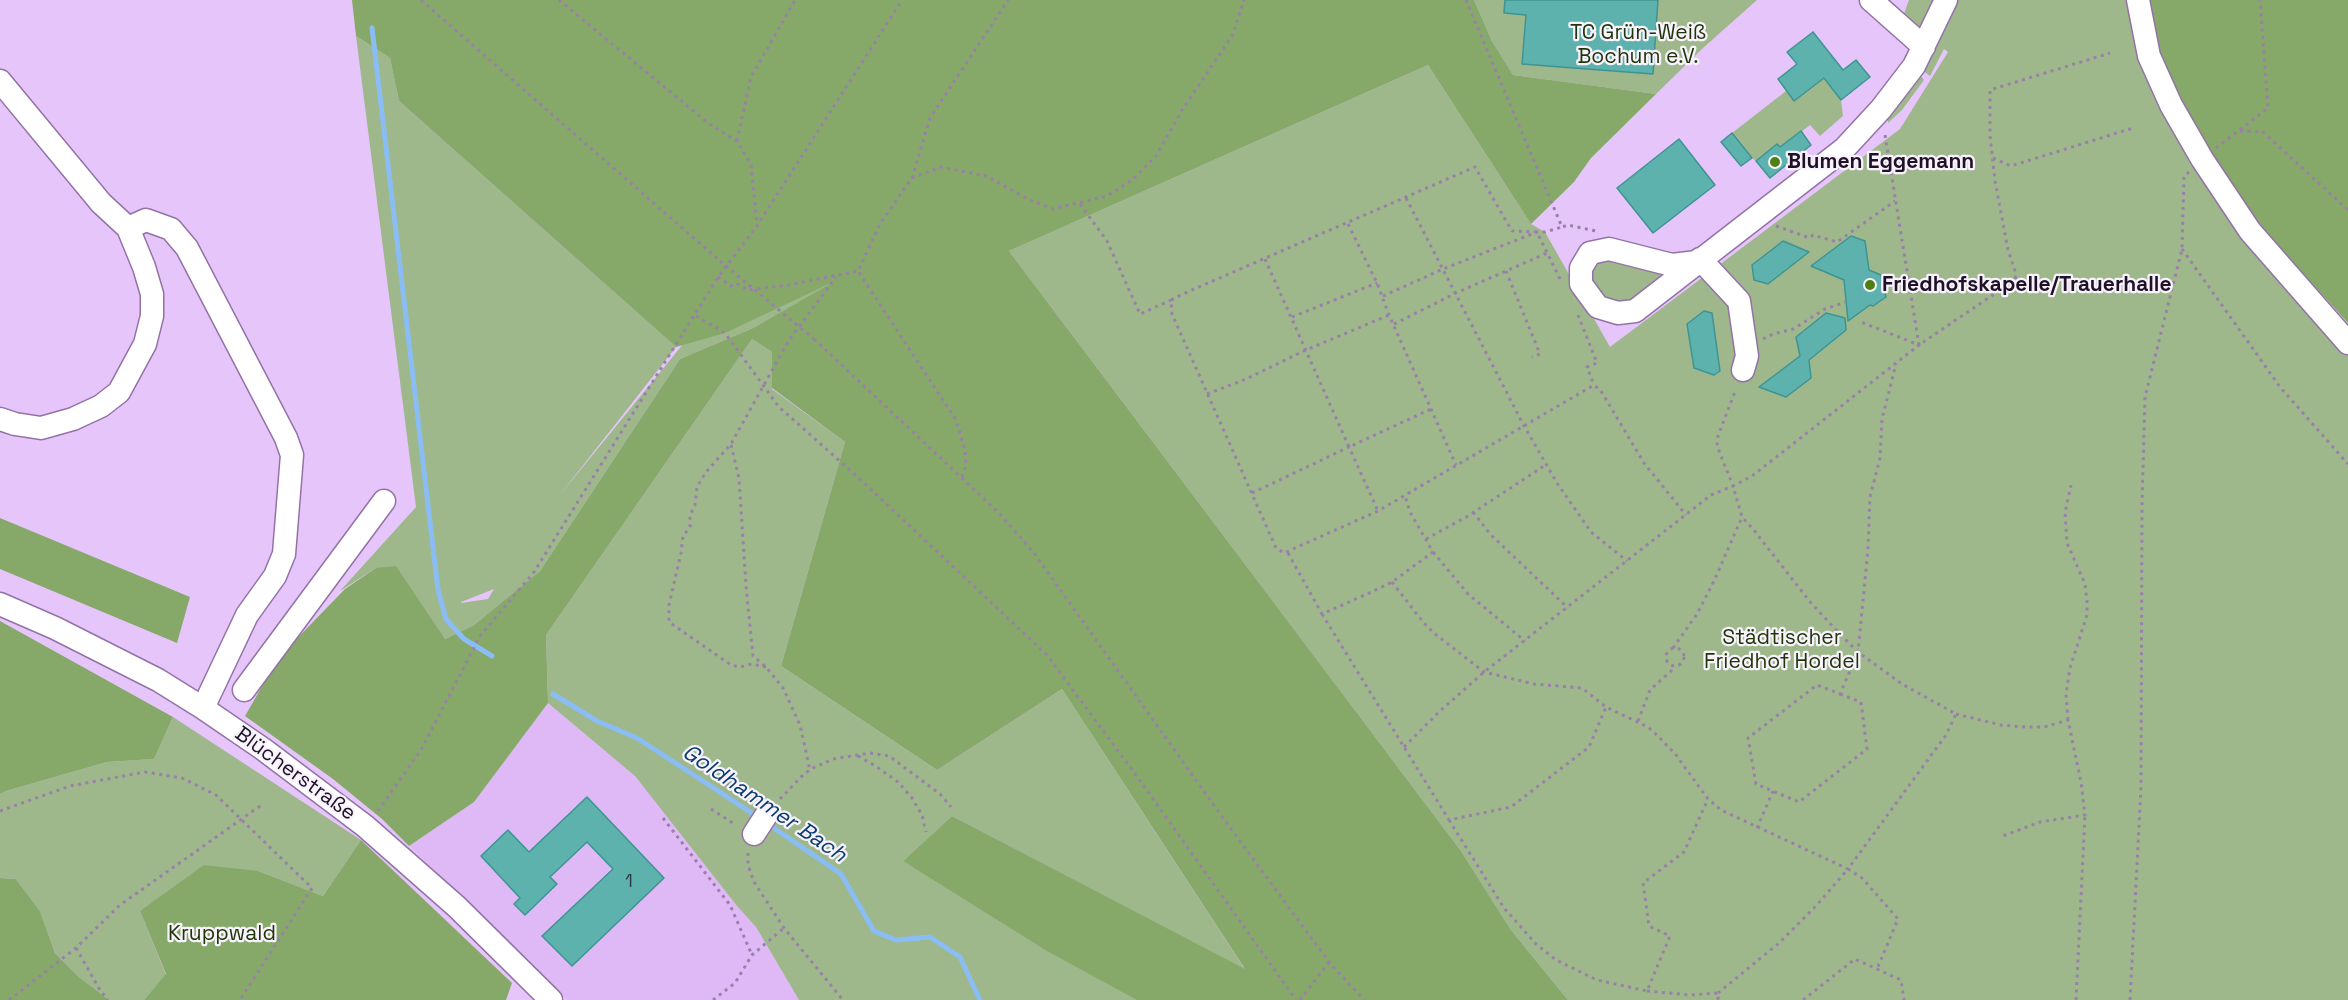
<!DOCTYPE html>
<meta charset="utf-8">
<style>
body{margin:0}
canvas{display:block;background:#e6c5fb}
</style>
<canvas width="2348" height="1000"></canvas>
<script>
const ctx = document.querySelector('canvas').getContext('2d');
ctx.lineJoin = 'round';
function fillPath(path, color) {
  ctx.fillStyle = color;
  ctx.fill(path, 'evenodd');
}
function toPath(rows) {
  const path = new Path2D();
  for (const r of rows) {
    if (r.length === 3) {
      path.moveTo(r[0] + r[2], r[1]);
      path.arc(r[0], r[1], r[2], 0, 2 * Math.PI);
      continue;
    }
    path.moveTo(r[0], r[1]);
    for (let i = 2; i < r.length; i += 2) path.lineTo(r[i], r[i + 1]);
  }
  return path;
}
function trace(path, color, width, dash) {
  ctx.strokeStyle = color;
  ctx.lineWidth = width;
  ctx.lineCap = dash ? 'butt' : 'round';
  ctx.setLineDash(dash || []);
  ctx.stroke(path);
}
function drawText(font, color, halo, rows, align = 'center') {
  ctx.font = font + ' "Space Grotesk",sans-serif';
  ctx.lineWidth = 4.5;
  ctx.setLineDash([]);
  ctx.textBaseline = 'middle';
  ctx.strokeStyle = halo;
  ctx.fillStyle = color;
  for (const [text, x, y, turn = 0] of rows) {
    ctx.save();
    ctx.translate(x, y);
    ctx.rotate((+turn || 0) * Math.PI / 180);
    ctx.textAlign = isNaN(turn) ? turn : align;
    if (halo) ctx.strokeText(text, 0, 0);
    ctx.fillText(text, 0, 0);
    ctx.restore();
  }
}
fillPath(toPath([
 [548,703,635,776,737,906,756,927,799,1000,567,1000,409,846,474,802]
]), '#deb9f5');
fillPath(toPath([
 [1474,0,1757,0,1703,48,1656,94,1513,75,1492,41],
 [1909,0,2133,0,2173,122,2187,155,2255,249,2348,355,2348,1000,1568,1000,1511,930,1461,851,1009,251,1428,65,1531,224,1545,232,1610,347,1900,129,1948,52,1944,49,1930,76,1920,68,1935,41,1904,14],
 [356,36,390,58,399,101,676,347,559,496,715,305,844,276,753,328,680,359,540,571,474,625,445,639,376,568,340,591,416,507],
 [494,589,488,599,461,603,461,602],
 [1918,73,1924,80,1902,110,1888,123,1887,115],
 [1824,78,1841,100,1843,116,1820,136,1810,125,1781,148,1777,144,1756,161,1752,158,1732,133,1786,91,1794,100],
 [1609,255,1667,275,1632,302,1616,302,1600,295,1590,277,1598,259],
 [752,339,772,352,772,389,845,442,781,666,937,770,1062,689,1246,971,952,816,903,861,1146,1000,799,1000,756,927,737,906,635,776,548,703,546,635],
 [173,717,361,840,323,896,258,871,140,911,166,975,144,1000,109,1000,79,977,55,953,40,911,16,879,0,878,0,794,6,791,107,762,154,759]
]), '#9eb88c');
fillPath(toPath([
 [352,0,1474,0,1492,41,1513,75,1656,94,1591,158,1574,182,1531,224,1428,65,1009,251,1461,851,1511,930,1568,1000,1137,1000,1047,951,903,861,952,816,1245,969,1062,689,937,770,781,666,845,442,772,388,772,352,752,339,546,635,548,703,474,802,409,846,382,819,333,779,245,716,279,657,345,589,376,568,396,566,445,639,474,625,540,571,680,359,753,328,833,282,725,333,676,347,399,101,390,58,356,36],
 [2145,0,2348,0,2348,323,2269,236,2192,131,2160,64],
 [0,518,190,597,177,643,0,569],
 [0,621,173,717,154,759,107,762,6,791,0,794],
 [361,840,512,983,506,1000,144,1000,166,974,140,911,204,865,258,871,323,896],
 [0,878,16,879,40,911,55,953,79,977,109,1000,0,1000]
]), '#86a96a');
trace(toPath([
 [372,28,438,590,446,619,464,639,492,656],
 [553,694,597,721,637,738,758,817],
 [768,824,841,874,874,931,896,940,930,937,960,957,980,1000]
]), '#8bbdf5', 5);
const building = toPath([
 [1505,0,1658,0,1653,74,1522,64,1526,15,1504,13,1505,0],
 [1813,32,1843,70,1856,60,1870,77,1841,100,1824,78,1794,101,1778,79,1797,64,1787,52,1813,32],
 [1801,131,1811,145,1770,178,1756,161,1777,144,1780,147,1801,131],
 [1732,133,1752,158,1741,166,1721,142,1732,133],
 [1679,139,1715,185,1653,233,1617,188,1679,139],
 [1851,236,1865,241,1869,270,1881,275,1886,297,1873,306,1870,305,1848,321,1844,280,1811,266,1851,236],
 [1783,241,1809,252,1768,284,1754,280,1752,265,1783,241],
 [1704,311,1712,313,1720,371,1714,375,1694,368,1687,324,1704,311],
 [1826,313,1845,318,1846,330,1809,360,1811,378,1786,397,1759,387,1800,356,1796,337,1826,313],
 [587,797,664,878,572,966,542,936,613,869,587,842,550,877,557,884,525,915,514,904,520,898,481,856,508,830,529,852,587,797]
]);
fillPath(building, '#5db2ae');
trace(building, '#3e9492', 1.5);
const minor = toPath([
 [1871,0,1924,47],
 [2138,0,2149,56,2171,105,2202,159,2250,231,2348,343],
 [0,81,101,203,128,228,144,267,152,294,152,316,145,344,119,392,101,406,73,419,41,428,15,424,0,419],
 [128,228,146,220,171,229,187,248,286,438,292,455,284,554,275,576,247,615,203,708],
 [1700,259,1739,301,1747,356,1743,370],
 [1697,262,1672,265,1609,249,1590,253,1581,268,1581,284,1598,307,1618,313,1635,311,1844,149,1881,109,1914,66,1946,0],
 [0,604,55,628,158,680,203,708,263,749,365,826,457,907,551,1000],
 [244,690,384,501],
 [754,834,767,814]
]);
trace(minor, '#9373a6', 25);
trace(toPath([
 [421,0,720,261],
 [559,0,708,123,737,141,751,165,757,224],
 [1466,0,1562,227,1568,225,1596,231],
 [2240,131,2263,132,2348,210],
 [1885,135,1919,345,2015,280,2016,274,2008,250,1995,181,1990,136,1990,90,2110,53],
 [737,141,751,77,795,0],
 [2216,148,2268,108,2260,0],
 [1993,158,2011,166,2133,128],
 [912,178,930,118,1008,0],
 [1406,198,1524,426,1557,483,1591,532,1627,561],
 [1080,204,1107,241,1140,314,1171,300],
 [1348,224,1377,283,1389,315,1456,465],
 [1776,226,1810,238,1813,235,1837,242,1895,201],
 [2182,249,2280,387,2348,464],
 [1265,259,1349,447,1431,409],
 [1506,271,1540,354,1532,357],
 [718,277,731,286,736,283,748,290,789,285,858,271],
 [1560,279,1537,232,1512,231,1475,167,1185,293,1171,300,1172,314,1276,548,1284,553,1378,511,1594,385,1601,391,1644,463,1686,515],
 [1383,296,1443,269,1537,232,1545,232,1562,227],
 [1578,315,1597,363,1587,367,1594,385],
 [696,316,725,333,779,407,861,480,1047,655,1141,782,1296,1000],
 [1292,317,1377,283],
 [1394,324,1456,293,1547,253],
 [814,339,999,513,1034,553,1223,818,1329,962,1364,1000],
 [1763,339,1773,334,1793,329,1825,309,1846,302],
 [1207,394,1246,379,1306,350,1389,315],
 [731,445,739,478,746,586,753,656,766,667,783,688,800,725,810,770],
 [962,477,966,465,965,450,956,420,858,271,881,222,912,178,941,167,986,176,1028,199,1052,209,1107,196,1132,180,1156,156,1184,107,1232,36,1244,0],
 [1252,493,1349,447,1378,511],
 [1473,512,1491,535,1568,608],
 [1426,539,1468,516,1547,464],
 [1433,552,1468,594,1525,641],
 [1288,553,1322,614,1367,594,1392,582,1433,552,1410,512,1405,496],
 [1392,582,1423,622,1435,634,1484,672,1534,684,1582,688,1606,707,1648,727,1658,736,1676,755,1708,799,1721,810,1848,869,1946,735,1956,714,1902,684,1858,652,1840,634,1811,603,1753,529,1742,517,1733,486,1752,476,1919,345,1861,322],
 [1322,614,1449,820,1511,807,1589,747,1606,707],
 [1673,648,1697,614,1714,581,1742,517],
 [1675,657,9],
 [766,667,752,664,740,667,731,665,669,622,669,605,681,553,683,536,690,527,690,515,695,505,697,487,706,472,731,444,789,340,836,277],
 [1840,694,1861,702,1867,749,1799,802,1756,784,1748,738,1817,685,1840,694,1858,652,1868,549,1870,497,1880,458,1882,419,1896,364],
 [1956,714,2001,725,2024,727,2044,727,2068,720,2081,782,2085,815,2040,822,2003,836],
 [2068,720,2066,694,2070,668,2087,615,2087,601,2085,584,2067,543,2065,513,2071,485],
 [1638,721,1650,690,1671,671,1673,665],
 [1404,747,1440,711,1484,672,1711,495,1733,486,1717,446,1718,436,1736,389],
 [858,756,874,765,898,782,912,798,922,815,926,832],
 [727,784,752,800],
 [780,799,804,774,813,768,833,759,870,753,889,756,940,794,951,807],
 [711,809,736,825],
 [0,811,70,786,145,772,182,778,216,795,312,888,240,1000],
 [378,811,421,750,480,636,534,572,718,277,757,226,902,0],
 [663,818,730,905,752,955],
 [1449,820,1504,908,1536,944,1556,960,1597,980,1647,991,1670,936,1649,926,1643,883,1684,852,1708,799],
 [1757,828,1773,791],
 [748,853,748,865,754,882,784,928,843,1000],
 [76,948,100,990,108,1000],
 [1647,991,1690,995,1718,993,1718,1000],
 [1718,993,1779,943,1816,906,1848,869,1862,878,1898,919,1877,969],
 [9,1000,76,948,120,905,263,804],
 [713,1000,735,983,752,955,784,928],
 [1300,1000,1329,962],
 [1803,1000,1855,959,1901,980,1904,1000],
 [2076,1000,2085,815],
 [2130,1000,2141,787,2142,504,2145,397,2182,249,2184,176,2189,172]
]), '#9a80a9', 3, [3, 4.5]);
trace(minor, '#fff', 22);
trace(toPath([
 [720,261,814,339]
]), '#9a80a9', 3, [3, 4.5]);
for (const [x, y, r, color] of [
 [1775,162,6,"#4d7f11"],
 [1870,285,6,"#4d7f11"]
]) {
  const dot = new Path2D();
  dot.arc(x, y, r, 0, 2 * Math.PI);
  ctx.fillStyle = color;
  ctx.fill(dot);
  trace(dot, '#f8f2fd', 2);
}
drawText('18px', '#2e3a48', null, [
 ["1",629,882]
]);
drawText('21px', '#1e3506', '#f8f2fd', [
 ["TC Grün-Weiß",1638,33],
 ["Bochum e.V.",1638,57],
 ["Städtischer",1782,638],
 ["Friedhof Hordel",1782,662],
 ["Kruppwald",222,934]
]);
drawText('bold 21px', '#1f1226', '#f8f2fd', [
 ["Blumen Eggemann",1787,162],
 ["Friedhofskapelle/Trauerhalle",1882,285]
], 'left');
drawText('21px', '#1f1226', '#f8f2fd', [
 ["Blücherstraße",295,774,36]
]);
drawText('italic 22px', '#073d6f', '#f8f2fd', [
 ["Goldhammer Bach",764,804,34]
]);
</script>
